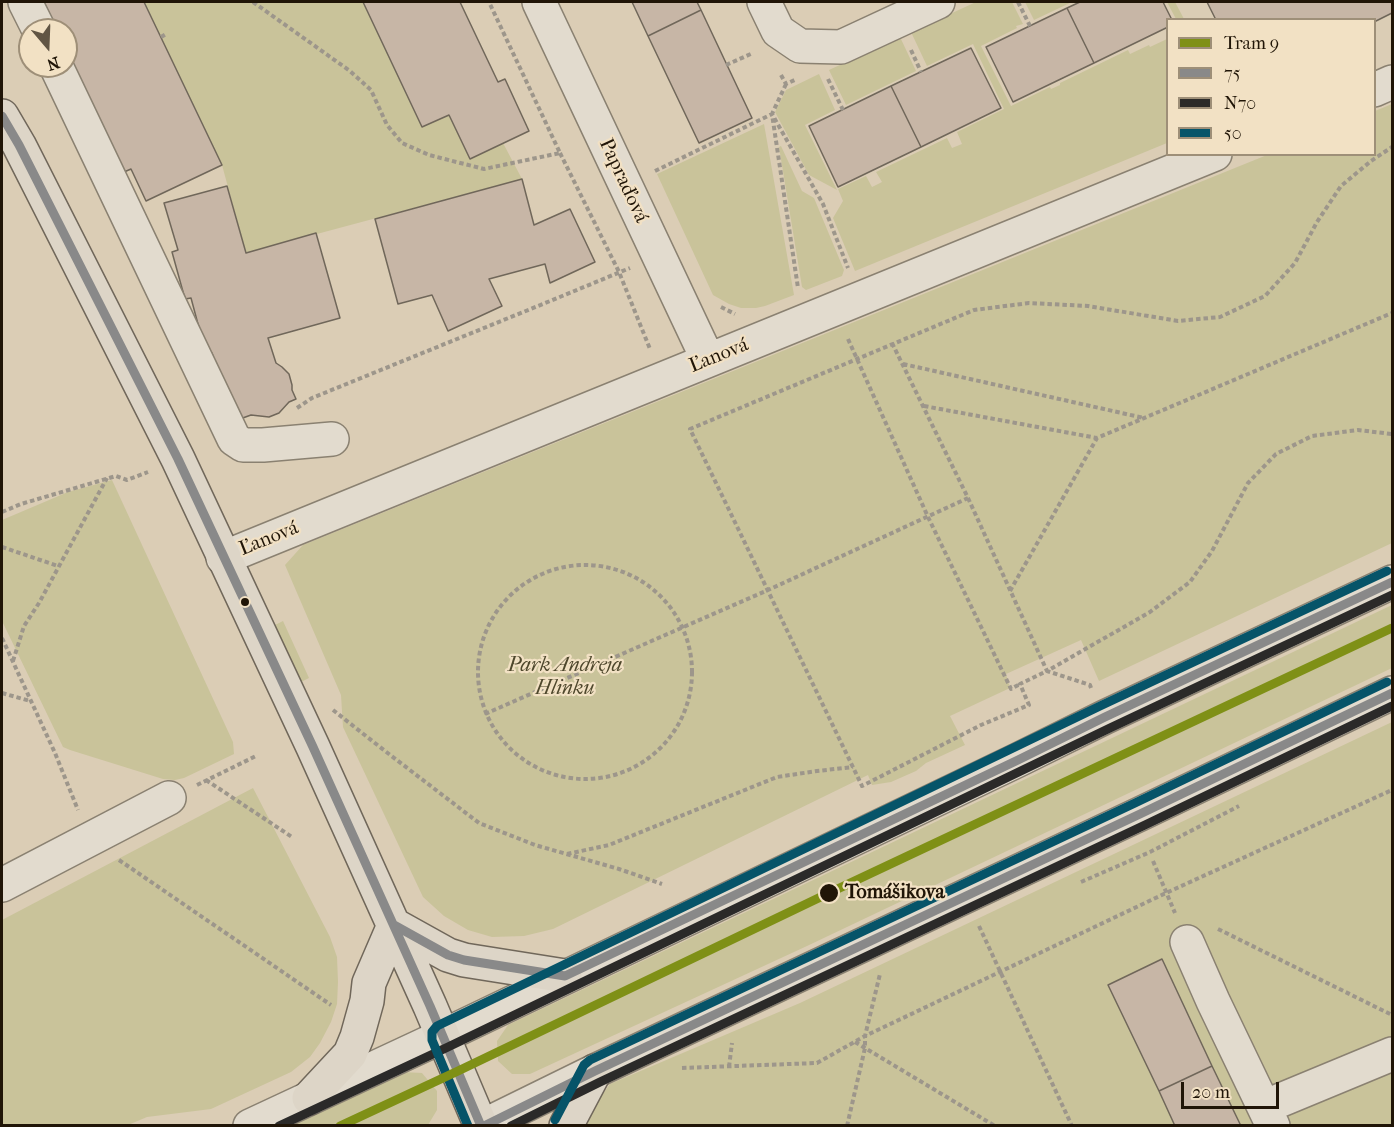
<!DOCTYPE html>
<meta charset="utf-8">
<style>
body{margin:0}
#map{position:relative;width:1394px;height:1127px;overflow:hidden;background:#dbcdb5;font-family:"IM FELL French Canon",serif}
canvas{display:block}
.frame{position:absolute;inset:0;border:3px solid #201507;pointer-events:none}
.legend{position:absolute;left:1166px;top:18px;width:210px;height:138px;box-sizing:border-box;background:#f2e1c4;border:2px solid #9e8f78;margin:0;padding:8px 10px;list-style:none;font-size:18px;color:#201507}
.legend li{display:flex;align-items:center;gap:12px;height:30px}
.legend b{width:30px;border:2px solid #9e8f78}
.north{position:absolute;left:18px;top:18px;width:60px;height:60px;box-sizing:border-box;background:#f2e1c4;border:2px solid #9e8f78;border-radius:50%;rotate:161deg;font-size:16px;font-weight:700;line-height:24px;text-align:center;color:#201507}
.north::after{content:'';display:block;margin:auto;width:21px;height:27px;background:#615544;clip-path:polygon(50% 0,100% 100%,50% 72%,0 100%)}
.scale{position:absolute;left:1181px;top:1082px;width:98px;height:27px;box-sizing:border-box;border:3px solid #201507;border-top:0;padding-left:8px;font-size:18px;line-height:21px;white-space:nowrap;color:#201507;-webkit-text-stroke:4px #f2e1c4;paint-order:stroke}
</style>
<div id="map">
<canvas width="1394" height="1127"></canvas>
<div class="frame"></div>
<ul class="legend">
<li><b style="height:8px;background:#7f9016"></b>Tram 9</li>
<li><b style="height:8px;background:#898989"></b>75</li>
<li><b style="height:8px;background:#2b2a29"></b>N70</li>
<li><b style="height:8px;background:#065469"></b>50</li>
</ul>
<div class="north">N</div>
<div class="scale">20 m</div>
</div>
<script>
const ctx = document.querySelector('canvas').getContext('2d');
ctx.lineJoin = 'round';
function fillPath(path, color) {
  ctx.fillStyle = color;
  ctx.fill(path, 'evenodd');
}
function toPath(rows) {
  const path = new Path2D();
  for (const r of rows) {
    if (r.length === 3) {
      path.moveTo(r[0] + r[2], r[1]);
      path.arc(r[0], r[1], r[2], 0, 2 * Math.PI);
      continue;
    }
    path.moveTo(r[0], r[1]);
    for (let i = 2; i < r.length; i += 2) path.lineTo(r[i], r[i + 1]);
  }
  return path;
}
function trace(path, color, width, dash) {
  ctx.strokeStyle = color;
  ctx.lineWidth = width;
  ctx.lineCap = dash ? 'butt' : 'round';
  ctx.setLineDash(dash || []);
  ctx.stroke(path);
}
function drawText(font, color, halo, rows, align = 'center') {
  ctx.font = font + ' "IM FELL French Canon",serif';
  ctx.lineWidth = 4.5;
  ctx.setLineDash([]);
  ctx.textBaseline = 'middle';
  ctx.strokeStyle = halo;
  ctx.fillStyle = color;
  for (const [text, x, y, turn = 0] of rows) {
    ctx.save();
    ctx.translate(x, y);
    ctx.rotate((+turn || 0) * Math.PI / 180);
    ctx.textAlign = isNaN(turn) ? turn : align;
    if (halo) ctx.strokeText(text, 0, 0);
    ctx.fillText(text, 0, 0);
    ctx.restore();
  }
}
fillPath(toPath([
 [144,2,363,2,422,127,449,115,470,159,503,143,522,179,246,253,222,165],
 [976,2,1012,2,1023,24,1016,26,1017,28,981,46,1011,106,1050,87,1051,89,1060,85,1060,83,1128,50,1130,54,1149,45,1150,47,1167,39,1167,143,855,271,833,218,843,201,838,189,866,176,872,187,882,182,876,172,947,138,952,148,962,144,957,132,1004,109,973,44,927,66,911,32],
 [1025,2,1072,2,1034,20],
 [1167,2,1175,2,1184,19,1176,19],
 [900,37,916,71,846,105,829,70],
 [819,74,835,110,805,125,837,190,809,175,775,112,786,90],
 [1392,104,1392,543,1099,681,1081,640,1006,674,1010,688,950,716,965,745,926,763,916,771,891,782,872,785,868,775,553,929,524,936,492,937,468,930,444,916,423,897,343,727,341,695,285,565,303,545,1267,155,1374,154,1375,111],
 [764,124,794,295,765,306,756,308,741,308,729,304,713,295,657,174],
 [781,146,802,191,814,198,844,270,842,276,806,290,802,287,779,147],
 [112,480,233,742,234,754,184,778,175,780,163,779,70,750,63,747,2,621,2,520,68,492],
 [1392,605,1392,668,807,946,530,1074,512,1074,498,1061,497,1041,508,1025],
 [283,621,309,678,297,684,271,627],
 [1392,722,1392,1125,579,1126,610,1084,800,1003],
 [253,788,330,937,337,957,338,982,337,1004,331,1022,320,1043,310,1057,291,1072,211,1109,147,1117,128,1125,2,1125,2,920],
 [403,1072,422,1073,437,1091,437,1110,428,1125,290,1126]
]), '#c9c39a');
const building = toPath([
 [44,2,144,2,222,165,146,201,131,169,124,172,66,49,66,30,57,30,44,2],
 [363,2,460,2,498,82,505,79,529,131,470,159,449,115,422,127,363,2],
 [632,2,697,2,701,10,648,36,632,2],
 [1080,2,1163,2,1172,20,1168,20,1168,27,1094,63,1067,8,1080,2],
 [1207,2,1392,2,1392,13,1374,22,1374,20,1216,20,1207,2],
 [1067,8,1094,63,1013,102,986,47,1067,8],
 [701,10,752,118,699,143,648,36,701,10],
 [971,48,1001,108,921,147,891,86,971,48],
 [891,86,921,147,838,187,809,126,891,86],
 [522,179,534,225,570,209,595,262,550,283,545,264,489,279,502,306,448,331,432,295,398,304,375,219,522,179],
 [227,186,246,253,316,233,340,318,268,338,276,363,282,367,289,374,292,385,292,390,296,399,289,402,279,413,269,417,251,415,240,419,217,370,212,353,206,354,191,298,185,299,172,252,178,250,164,203,227,186],
 [1162,959,1212,1066,1159,1091,1108,985,1162,959],
 [1212,1066,1241,1126,1175,1126,1159,1091,1212,1066]
]);
fillPath(building, '#c7b6a6');
trace(building, '#70675a', 1.5);
const minor = toPath([
 [25,2,39,30],
 [539,2,708,360],
 [764,2,778,31,800,46,841,47,938,2],
 [56,66,234,439,243,445,263,445,332,439],
 [1374,90,1392,82],
 [223,558,1215,154],
 [2,885,169,798],
 [1187,942,1213,1001,1273,1126],
 [1264,1107,1392,1054],
 [250,1126,443,1036,1018,760,1105,717,1392,582],
 [483,1126,595,1071,1140,814,1392,693]
]);
const major = toPath([
 [2,116,19,145,178,459,313,747,430,1006,481,1126],
 [394,925,448,955,464,960,565,976],
 [309,1098,350,1054,357,1037,367,1001,369,983,394,925],
 [566,1126,595,1071]
]);
trace(minor, '#8a8171', 36);
trace(major, '#70675a', 36);
trace(toPath([
 [253,2,350,71,371,90,387,125,402,143,429,155,484,169,560,153,489,2],
 [1018,2,1030,26],
 [161,37,166,34],
 [911,50,921,72],
 [726,65,753,53],
 [781,75,786,84,797,79],
 [828,79,843,110],
 [786,84,772,114,798,288],
 [560,153,619,272,650,349],
 [655,171,772,114,823,204,848,268],
 [721,307,735,314],
 [848,339,928,517,1011,689,1020,684],
 [892,343,968,498,1047,671,1150,612,1190,582,1212,551,1248,483,1276,454,1312,436,1358,430,1392,434],
 [903,364,1144,418],
 [924,406,1097,438],
 [297,408,312,398,538,306,630,268],
 [2,512,21,504,116,476,127,480,148,472],
 [2,547,58,566],
 [585,672,107],
 [1010,591,1097,438,1392,313],
 [2,638,55,753,78,810],
 [13,661,24,626,39,603,107,478],
 [1091,688,1090,685,1047,671,1020,684,1029,705,981,725,862,786,690,429,974,310,1029,303,1088,306,1178,321,1220,317,1265,296,1295,263,1317,222,1341,186,1371,161,1392,147],
 [2,693,30,701],
 [333,710,385,751,479,823,535,845,619,869,662,884],
 [485,714,768,590,968,498],
 [206,780,292,837],
 [197,785,256,756],
 [567,854,609,845,777,777,817,771,853,767],
 [119,860,331,1005],
 [1153,861,1175,913],
 [1081,882,1150,852,1239,806],
 [979,926,1072,1126],
 [1218,929,1392,1015],
 [855,1042,995,1126],
 [729,1067,732,1043],
 [682,1068,817,1063,865,1036,1166,893,1392,790],
 [847,1126,865,1048,865,1036,880,974]
]), '#9d968b', 4, [4.5, 3]);
trace(minor, '#e2dbce', 33);
trace(major, '#ddd5c7', 33);
trace(toPath([
 [2,116,19,145,178,459,313,747,430,1006,481,1126],
 [394,925,448,955,464,960,565,976,1018,760,1105,717,1392,582],
 [484,1126,595,1071,1140,814,1392,693]
]), '#898989', 9);
trace(toPath([
 [279,1126,448,1047,1110,728,1392,595],
 [511,1126,600,1082,1145,825,1392,706]
]), '#2b2a29', 9);
trace(toPath([
 [555,1120,584,1065,590,1060,1135,803,1387,682],
 [468,1126,432,1040,432,1032,437,1026,1100,706,1387,571]
]), '#065469', 9);
trace(toPath([
 [340,1126,458,1071,829,893,1392,628]
]), '#7f9016', 9);
for (const [x, y, r, color] of [
 [245,602,5,"#201507"],
 [829,893,10,"#201507"]
]) {
  const dot = new Path2D();
  dot.arc(x, y, r, 0, 2 * Math.PI);
  ctx.fillStyle = color;
  ctx.fill(dot);
  trace(dot, '#f2e1c4', 2);
}
drawText('20px', '#201507', '#f2e1c4', [
 ["Papraďová",623,181,65],
 ["Ľanová",719,356,-22],
 ["Ľanová",269,539,-22]
]);
drawText('italic 20px', '#4e472c', '#f2e1c4', [
 ["Park Andreja",565,666],
 ["Hlinku",565,689]
]);
drawText('bold 20px', '#201507', '#f2e1c4', [
 ["Tomášikova",845,893]
], 'left');
</script>
